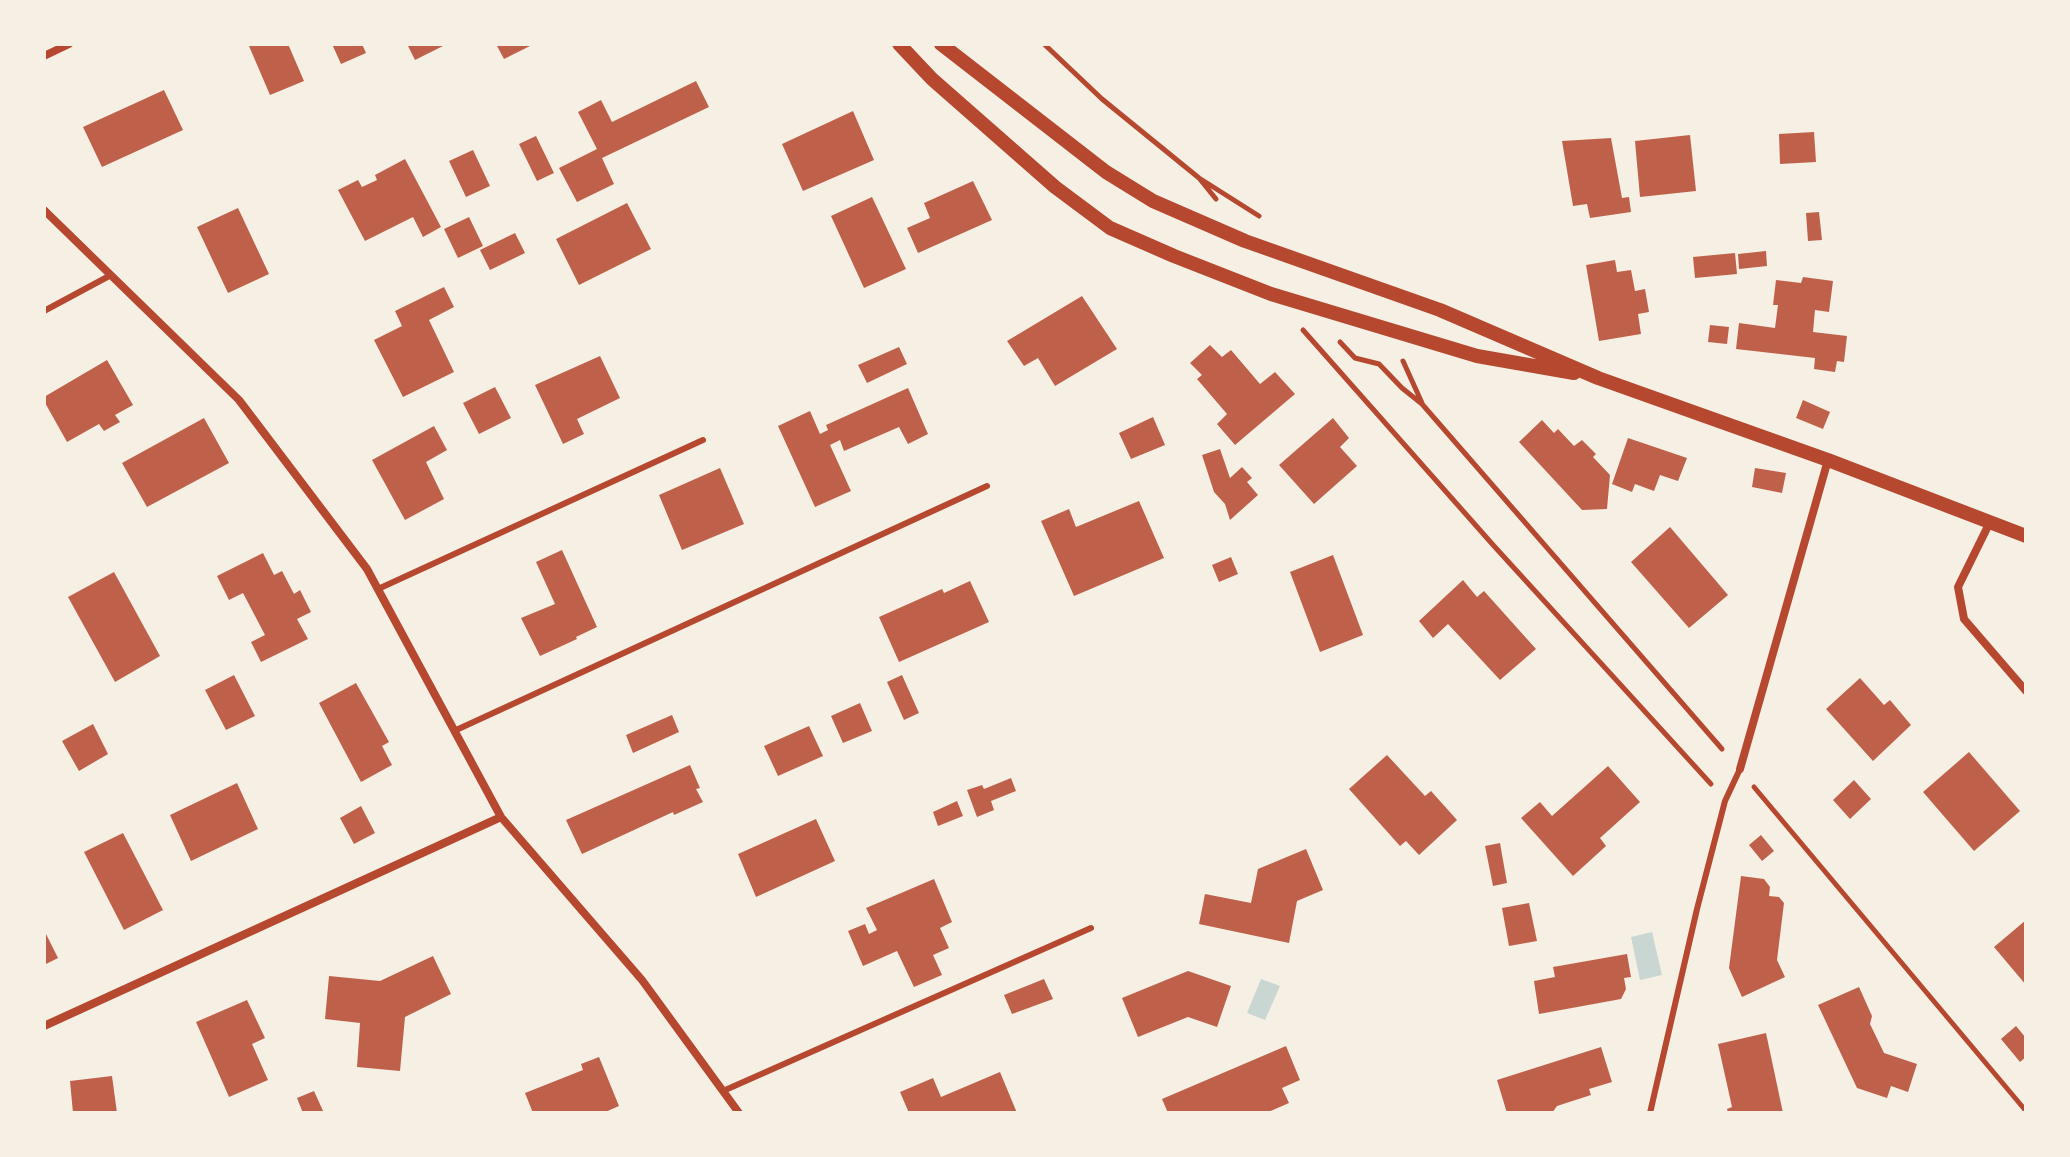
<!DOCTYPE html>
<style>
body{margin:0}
#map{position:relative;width:2070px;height:1157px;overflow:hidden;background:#f6efe4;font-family:Georgia,serif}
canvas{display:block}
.frame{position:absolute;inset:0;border:46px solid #f6efe4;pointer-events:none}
</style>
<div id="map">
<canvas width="2070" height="1157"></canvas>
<div class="frame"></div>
</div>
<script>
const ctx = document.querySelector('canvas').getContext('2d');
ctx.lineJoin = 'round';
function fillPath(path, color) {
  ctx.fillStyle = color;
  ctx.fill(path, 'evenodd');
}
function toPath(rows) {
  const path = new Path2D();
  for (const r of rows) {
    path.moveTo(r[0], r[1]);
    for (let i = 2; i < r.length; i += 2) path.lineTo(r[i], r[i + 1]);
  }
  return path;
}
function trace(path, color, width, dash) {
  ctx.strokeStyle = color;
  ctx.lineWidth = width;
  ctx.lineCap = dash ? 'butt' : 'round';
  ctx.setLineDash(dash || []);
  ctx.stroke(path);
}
fillPath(toPath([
 [1652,932,1662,975,1640,980,1631,937],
 [1261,979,1280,986,1265,1020,1247,1013]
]), '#c9d6d2');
fillPath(toPath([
 [253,44,288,44,304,81,270,95,249,46],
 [332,44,362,44,366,53,341,64],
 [407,44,447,44,415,60],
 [496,44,534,44,504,59],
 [696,81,709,107,602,158,614,184,577,202,559,168,597,149,578,112,601,100,612,122],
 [164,90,183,130,102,167,83,127],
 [853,111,874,160,803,191,782,144],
 [1814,132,1816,162,1780,164,1779,134],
 [1690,135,1696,191,1640,197,1635,141],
 [536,136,554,173,537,181,519,144],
 [1611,138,1622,198,1629,197,1631,212,1590,218,1587,204,1573,206,1562,141],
 [473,150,490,186,466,197,449,161],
 [405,159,441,227,423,237,413,217,365,241,338,190,358,180,362,187,377,180,375,175],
 [973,181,992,220,918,253,907,228,930,218,924,203],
 [872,197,906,269,864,288,831,216],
 [627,203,651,249,579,285,556,239],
 [238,208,269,274,228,293,197,227],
 [1819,212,1822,240,1808,241,1806,213],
 [469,217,483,246,458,258,444,229],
 [515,233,525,253,490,270,480,250],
 [1766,251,1767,266,1739,269,1738,254],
 [1735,253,1737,274,1695,278,1693,257],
 [1615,260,1617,272,1631,270,1635,291,1645,289,1649,312,1638,314,1641,334,1599,341,1586,265],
 [1803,277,1833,281,1829,312,1815,310,1813,332,1847,336,1844,362,1837,361,1835,372,1814,369,1815,358,1736,349,1739,323,1775,328,1778,305,1773,305,1776,280,1801,283],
 [444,287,454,307,429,320,454,372,403,397,374,340,402,326,395,311],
 [1082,296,1117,349,1055,386,1038,358,1024,366,1007,341],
 [1710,325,1729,327,1727,344,1708,342],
 [1210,345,1222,357,1231,350,1260,384,1275,372,1295,394,1235,445,1217,424,1227,414,1197,379,1202,375,1190,363],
 [899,347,907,364,867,383,858,365],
 [600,356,620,398,577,419,584,434,563,444,535,385],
 [107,360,133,405,115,415,120,422,104,431,99,424,67,442,44,401,44,397],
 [495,387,511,418,479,434,463,403],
 [908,388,928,434,908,444,899,427,844,451,840,440,830,445,851,491,815,507,778,426,810,411,820,434,828,430,826,425],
 [1803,400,1830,412,1823,429,1796,418],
 [1153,417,1165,445,1131,459,1119,433],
 [204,418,229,463,147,507,122,463],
 [1333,418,1349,438,1340,447,1357,466,1314,504,1279,465],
 [1542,420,1554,433,1558,429,1574,446,1582,440,1596,454,1593,457,1610,475,1607,509,1582,510,1519,442],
 [434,426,447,450,426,462,444,499,405,520,372,460],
 [1628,438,1687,458,1678,481,1660,475,1654,491,1635,484,1632,492,1612,484],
 [1220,449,1230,478,1242,467,1252,478,1247,482,1258,495,1230,520,1225,504,1214,492,1202,455],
 [720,468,744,524,682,550,659,495],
 [1755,468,1786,473,1782,493,1752,487],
 [1139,501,1164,558,1074,596,1041,521,1069,509,1076,527],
 [1670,527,1728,595,1689,628,1631,562],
 [562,550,597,627,576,637,577,639,540,656,521,618,555,604,536,562],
 [263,553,274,575,282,571,294,594,300,590,311,612,297,619,308,639,261,662,251,642,265,635,243,593,229,600,217,576],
 [1333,555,1363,635,1320,652,1290,572],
 [1231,557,1238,574,1219,582,1212,565],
 [114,572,160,656,115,682,68,597],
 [1463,580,1477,597,1484,591,1536,649,1500,680,1448,624,1433,638,1419,621],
 [970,581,989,622,899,662,879,617,942,589,944,593],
 [234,675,255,716,226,730,205,690],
 [902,675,919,713,904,720,887,682],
 [1860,678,1884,705,1890,700,1911,725,1873,761,1826,709],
 [356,683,389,742,382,746,392,765,361,782,319,703],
 [860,703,872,731,843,743,831,716],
 [672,715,679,732,633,753,626,735],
 [93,724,108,754,79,771,62,741],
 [809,726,823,756,778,776,764,746],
 [1969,752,2020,811,1974,851,1923,792],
 [1387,755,1425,796,1431,791,1457,820,1419,855,1406,841,1400,846,1349,789],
 [690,765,700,788,696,789,703,802,674,815,673,812,582,854,566,820],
 [1608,766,1640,802,1600,838,1606,846,1573,876,1521,818,1540,802,1552,816],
 [1011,778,1016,791,991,801,994,810,977,817,967,790,982,785,984,789],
 [1854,780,1871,799,1850,819,1833,800],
 [237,783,258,829,191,861,170,815],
 [957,801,963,816,938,826,933,812],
 [361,806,375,833,354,844,340,818],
 [816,819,835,861,756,897,738,854],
 [123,833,163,910,124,930,84,852],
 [1761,835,1774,851,1762,861,1749,845],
 [1500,843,1507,883,1493,886,1485,846],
 [1306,849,1323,890,1297,901,1289,943,1199,924,1205,894,1251,903,1258,869],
 [1741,876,1764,879,1770,887,1769,896,1779,897,1784,903,1777,960,1785,977,1742,997,1729,968],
 [934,879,952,922,940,928,949,948,933,955,942,975,914,987,897,951,863,966,848,931,865,924,869,934,877,930,866,908],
 [1529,903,1537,941,1509,946,1502,908],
 [2026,920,2026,985,1994,947],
 [44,930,58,958,44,965],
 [1627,954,1631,977,1624,978,1626,989,1621,999,1539,1014,1534,981,1555,977,1553,967],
 [433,956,451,994,405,1017,400,1071,357,1067,360,1023,325,1019,329,976,380,981],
 [1188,971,1231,986,1217,1027,1188,1017,1138,1037,1122,998],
 [1044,979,1053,999,1012,1014,1004,995],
 [1859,987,1872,1016,1870,1024,1884,1053,1917,1064,1908,1092,1891,1086,1887,1098,1857,1088,1818,1005],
 [247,1000,265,1038,252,1044,268,1080,229,1097,196,1022],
 [2016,1026,2026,1038,2026,1057,2020,1062,2001,1039],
 [1766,1033,1783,1113,1728,1113,1727,1109,1732,1107,1718,1044],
 [1286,1046,1300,1080,1282,1088,1289,1103,1266,1113,1168,1113,1162,1099],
 [1601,1047,1612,1082,1589,1089,1591,1095,1557,1106,1552,1113,1507,1113,1497,1080],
 [599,1057,619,1106,603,1113,533,1113,525,1093,583,1070,581,1064],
 [1000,1072,1017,1113,909,1113,900,1092,933,1078,941,1097],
 [112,1076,117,1113,73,1113,70,1081],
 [314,1091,324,1113,303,1113,297,1098]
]), '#bf614a');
trace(toPath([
 [1044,44,1102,99,1199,178,1259,216],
 [1199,178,1216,199],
 [1303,330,1494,546,1711,784],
 [1340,342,1355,358,1379,364,1402,388,1422,404,1722,749],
 [1403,361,1422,403],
 [1754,787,2026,1111]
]), '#b5482f', 5);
trace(toPath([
 [44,311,111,275],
 [378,589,703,440],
 [454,731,987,486],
 [723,1091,1091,928],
 [1650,1113,1697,909,1725,801,1740,769]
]), '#b5482f', 6);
trace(toPath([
 [44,56,69,44],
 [44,210,239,400,367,569,501,817,642,980,739,1113],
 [1990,522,1958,587,1964,619,2026,691],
 [1740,769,1828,460],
 [44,1026,501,817]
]), '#b5482f', 8);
trace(toPath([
 [899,44,932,79,1055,187,1110,228,1174,256,1271,294,1477,356,1574,373],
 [941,44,1106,172,1153,201,1245,241,1440,310,1598,378,1828,460,2026,536]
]), '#b5482f', 14);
</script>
